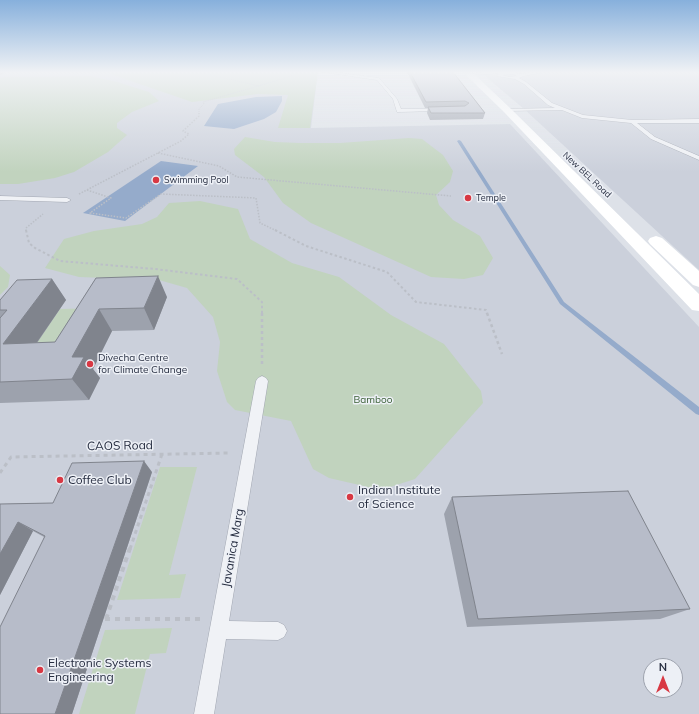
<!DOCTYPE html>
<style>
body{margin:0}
#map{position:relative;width:699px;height:714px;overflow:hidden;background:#dde1e8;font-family:Mulish,sans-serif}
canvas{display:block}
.north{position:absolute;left:643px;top:658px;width:40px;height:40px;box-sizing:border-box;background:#edf0f6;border:1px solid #9da2ad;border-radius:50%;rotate:0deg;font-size:11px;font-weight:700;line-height:16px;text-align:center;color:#262d40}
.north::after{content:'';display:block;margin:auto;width:14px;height:18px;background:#d83843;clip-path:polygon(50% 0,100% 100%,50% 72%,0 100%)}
</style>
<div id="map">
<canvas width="699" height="714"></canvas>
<div class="north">N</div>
</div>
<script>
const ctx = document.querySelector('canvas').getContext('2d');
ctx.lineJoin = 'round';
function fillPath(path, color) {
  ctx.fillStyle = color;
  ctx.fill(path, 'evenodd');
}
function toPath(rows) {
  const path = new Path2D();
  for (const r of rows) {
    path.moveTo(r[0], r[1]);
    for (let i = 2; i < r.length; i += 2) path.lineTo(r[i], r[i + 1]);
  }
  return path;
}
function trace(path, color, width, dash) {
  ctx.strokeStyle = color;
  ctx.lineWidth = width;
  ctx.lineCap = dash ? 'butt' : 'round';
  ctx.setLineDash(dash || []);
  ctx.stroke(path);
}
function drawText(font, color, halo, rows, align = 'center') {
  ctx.font = font + ' Mulish,sans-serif';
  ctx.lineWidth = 3;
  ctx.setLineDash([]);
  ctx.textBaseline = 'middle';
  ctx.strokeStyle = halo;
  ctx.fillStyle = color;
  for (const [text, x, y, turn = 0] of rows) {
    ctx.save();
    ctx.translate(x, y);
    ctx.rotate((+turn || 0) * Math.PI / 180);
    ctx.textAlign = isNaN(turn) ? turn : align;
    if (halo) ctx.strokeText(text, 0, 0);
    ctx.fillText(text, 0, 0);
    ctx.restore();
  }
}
fillPath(toPath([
 [0,72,318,72,311,128,510,124,699,327,699,714,0,714],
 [651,666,675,666,675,690,651,690],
 [480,72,699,72,699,270,524,109]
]), '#cbd0db');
fillPath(toPath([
 [105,72,318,72,310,128,278,128,288,95,258,94,192,102],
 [91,76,117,82,149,92,159,101,132,112,117,123,117,128,127,135,108,152,74,172,55,178,18,184,0,184,0,78,4,77],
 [245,137,275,142,300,143,340,143,409,138,422,139,443,155,453,171,450,182,436,195,439,205,453,220,480,236,493,258,483,275,464,279,431,277,311,223,283,203,264,177,235,155,234,149],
 [200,201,238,209,250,239,292,263,339,277,391,315,444,344,481,391,483,403,415,479,381,490,329,478,313,469,291,421,235,410,227,402,217,371,220,342,213,317,187,288,159,280,79,277,45,268,64,239,94,231,142,224,157,217,169,203],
 [0,266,10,275,8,287,0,295],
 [103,308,71,363,22,364,60,309],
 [160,467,197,467,169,575,186,574,180,598,117,600],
 [172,628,166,653,150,654,135,714,79,714,105,630]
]), '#c1d3be');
fillPath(toPath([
 [282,96,282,101,276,112,264,119,234,129,204,126,218,104,256,97],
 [161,161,198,166,125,221,83,213]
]), '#95abcb');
fillPath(toPath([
 [459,140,461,141,564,302,699,407,699,415,696,414,560,304,457,141,459,140]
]), '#95abcb');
const service = toPath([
 [322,72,334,72,379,78,397,99,401,109,441,109,443,110,441,111,397,112,393,99,377,80,322,72],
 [482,72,514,72,519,74,544,72,523,76,519,78,526,82,552,103,583,115,632,120,699,119,699,123,637,123,655,137,699,156,699,160,651,139,631,123,582,118,562,110,505,111,507,109,555,108,548,105,524,84,515,79,497,76,499,73,474,75,472,74,482,72],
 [513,74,517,76,509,77,502,75,513,74],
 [0,196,67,198,71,200,67,202,0,200,0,196],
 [262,376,266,378,268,381,229,621,278,622,284,625,287,631,284,637,278,640,226,639,214,714,194,714,256,381,258,378,262,376]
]);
trace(service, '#a2a7b2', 1);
trace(toPath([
 [198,72,259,86],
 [199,114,199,109,204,104,203,102,289,77,297,72]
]), '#bbbfc7', 1, [1, 1]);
trace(toPath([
 [158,153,219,166,237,177,451,196],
 [87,190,111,198,90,213,126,218,161,194,256,198,260,223,277,231],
 [79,194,181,141,189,134,183,131,199,116,199,113],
 [26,231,26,228,43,214]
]), '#bbbfc7', 1.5, [1.5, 1.5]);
trace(toPath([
 [26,230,29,243,35,248,60,261,155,269,237,279,262,302,262,314],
 [275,230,306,246,387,272,416,302,486,310,487,314]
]), '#bbbfc7', 2, [2.5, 2.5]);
trace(toPath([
 [262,313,262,365],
 [487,313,502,354]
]), '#bbbfc7', 2.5, [3, 3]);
trace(toPath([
 [0,473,11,457,230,453],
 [130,549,162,454]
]), '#bbbfc7', 3, [4, 4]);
trace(toPath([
 [105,619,200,619],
 [106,619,130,548]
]), '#bbbfc7', 4, [5, 5]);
fillPath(service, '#f0f2f6');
fillPath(toPath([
 [463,72,472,72,510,108,699,294,699,311,692,310,504,112,463,72],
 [656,236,662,238,699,271,699,287,693,285,650,244,648,241,650,238,656,236]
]), '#fff');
fillPath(toPath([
 [407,72,453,72,485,113,483,119,430,120,427,113,428,108,425,108],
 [96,278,167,297,154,330,112,331,93,369,100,378,89,400,0,403,0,300,52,279,66,300,37,343,55,342],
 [152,472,72,714,0,714,44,537,33,531,0,595,0,504,53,503],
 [452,497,690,609,660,619,467,627,444,514]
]), '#9da2ad');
fillPath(toPath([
 [0,72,6,72,0,75],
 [158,276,167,297,154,330,144,308],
 [52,279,66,300,22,364,3,344],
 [99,309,112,331,93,369,100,378,89,400,72,379,72,357],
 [144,461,152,472,72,714,55,714],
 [18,522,33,531,0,595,0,554]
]), '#80848d');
const building = toPath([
 [410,72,453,72,485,113,431,113,428,107,465,106,469,103,465,101,426,102,410,72],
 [158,276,144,308,99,309,72,357,84,357,72,379,0,382,0,318,7,310,0,310,0,300,17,280,52,279,3,344,55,342,96,278,158,276],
 [144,461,55,714,0,714,0,627,45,536,18,522,0,554,0,504,53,503,72,463,144,461],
 [628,491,690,609,478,619,452,497,628,491]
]);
fillPath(building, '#b7bcc9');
trace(building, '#80848d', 1);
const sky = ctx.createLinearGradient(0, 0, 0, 172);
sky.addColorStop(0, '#87b0dc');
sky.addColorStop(0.42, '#f0f2f5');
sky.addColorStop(1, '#f0f2f500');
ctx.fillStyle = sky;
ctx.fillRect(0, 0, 699, 172);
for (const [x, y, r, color] of [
 [156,180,4,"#d83843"],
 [468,198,4,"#d83843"],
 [90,364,4,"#d83843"],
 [60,480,4,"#d83843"],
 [350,497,4,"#d83843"],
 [40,670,4,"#d83843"]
]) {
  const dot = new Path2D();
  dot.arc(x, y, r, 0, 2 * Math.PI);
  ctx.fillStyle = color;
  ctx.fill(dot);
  trace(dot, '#edf0f6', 1.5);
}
drawText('9px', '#262d40', '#edf0f6', [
 ["New BEL Road",587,175,43]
]);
drawText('9px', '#262d40', '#edf0f6', [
 ["Swimming Pool",164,180],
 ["Temple",476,198]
], 'left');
drawText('10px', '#262d40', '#edf0f6', [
 ["Divecha Centre",98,358],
 ["for Climate Change",98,370]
], 'left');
drawText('10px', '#375d32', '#edf0f6', [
 ["Bamboo",373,400]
]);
drawText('12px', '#262d40', '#edf0f6', [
 ["CAOS Road",120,446,-1],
 ["Javanica Marg",233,548,-80]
]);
drawText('12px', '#262d40', '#edf0f6', [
 ["Coffee Club",68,480],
 ["Indian Institute",358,490],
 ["of Science",358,504],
 ["Electronic Systems",48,663],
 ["Engineering",48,677]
], 'left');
</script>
